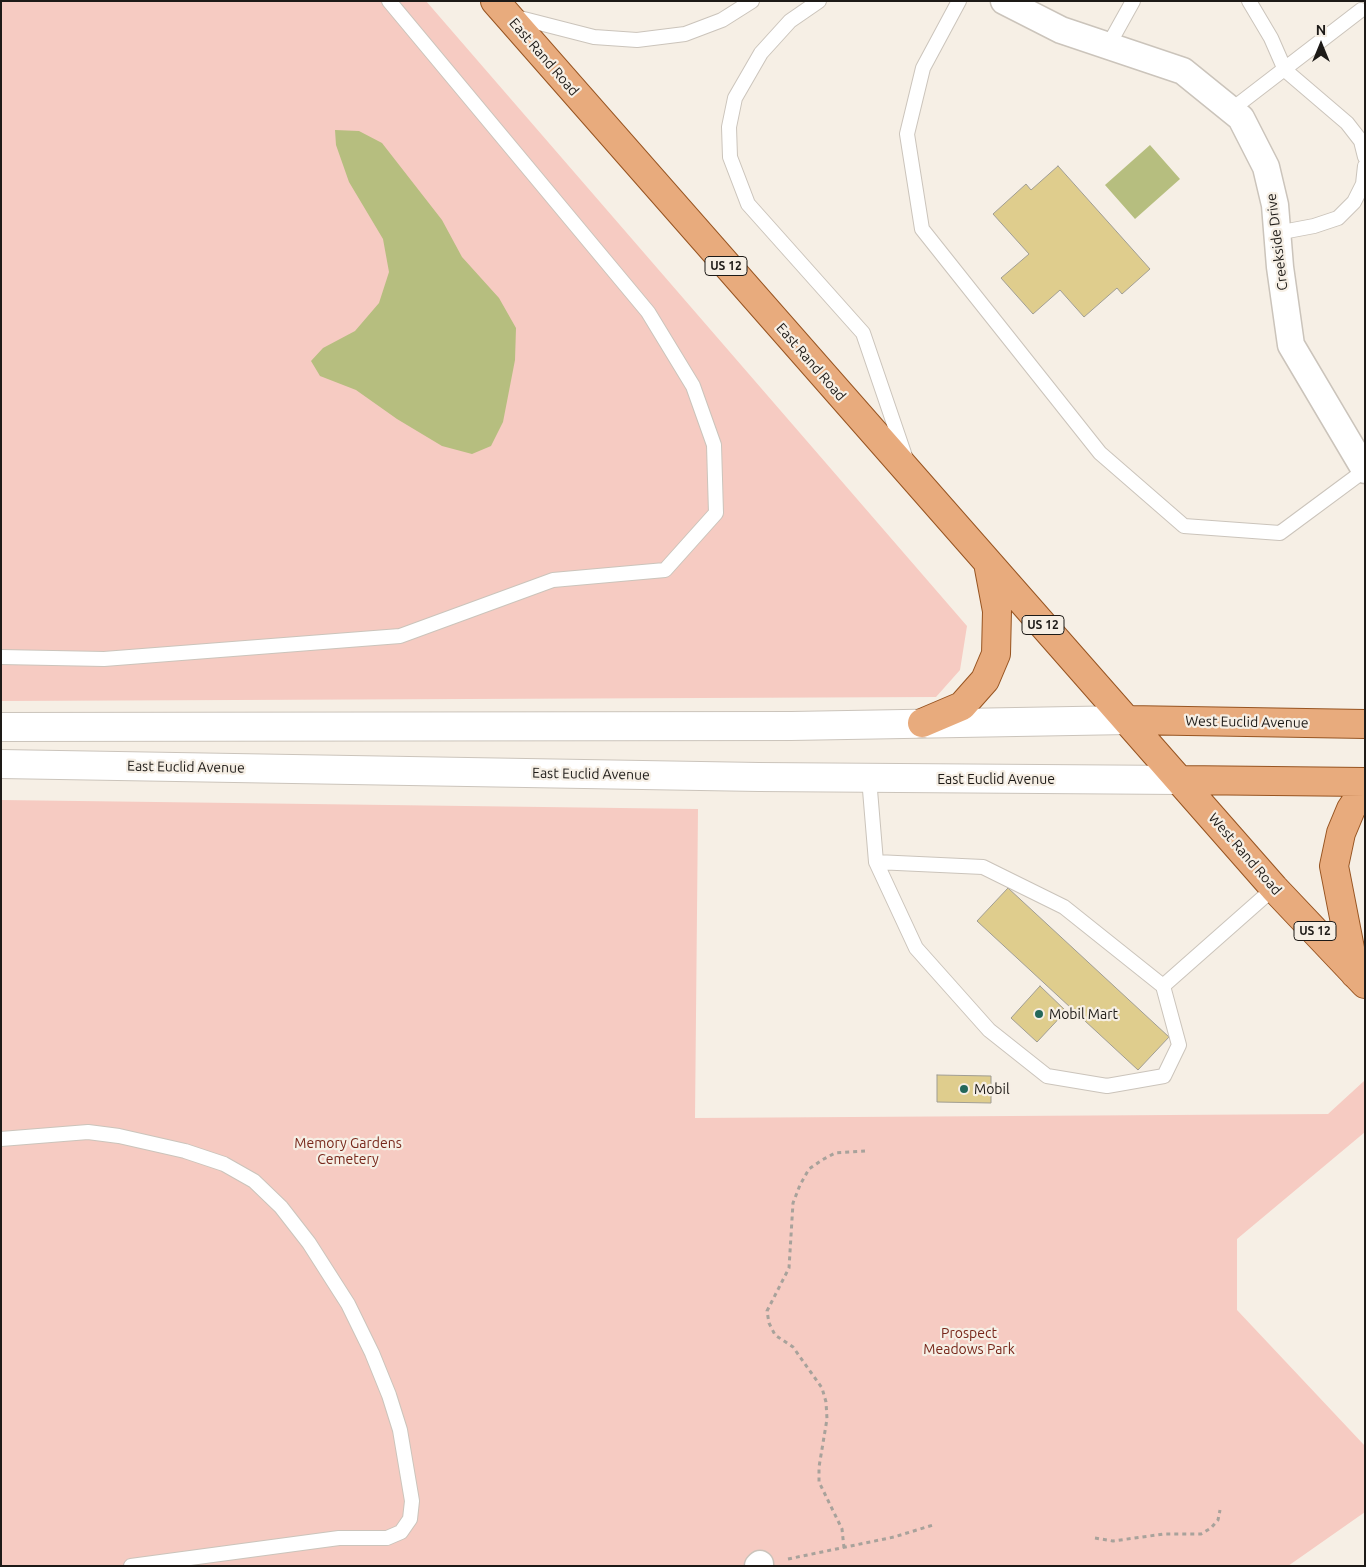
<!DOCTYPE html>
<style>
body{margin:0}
#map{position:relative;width:1366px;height:1567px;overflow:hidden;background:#f6efe5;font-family:Ubuntu,sans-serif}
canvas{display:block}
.frame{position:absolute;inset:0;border:2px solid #1d1a17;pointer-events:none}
.north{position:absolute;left:1296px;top:20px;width:50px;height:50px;-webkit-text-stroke:4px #f6efe5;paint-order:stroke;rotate:0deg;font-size:14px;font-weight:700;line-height:20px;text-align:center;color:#1d1a17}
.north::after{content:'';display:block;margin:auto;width:18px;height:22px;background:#1d1a17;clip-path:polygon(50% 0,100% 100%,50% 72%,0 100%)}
</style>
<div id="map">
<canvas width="1366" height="1567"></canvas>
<div class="frame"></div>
<div class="north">N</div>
</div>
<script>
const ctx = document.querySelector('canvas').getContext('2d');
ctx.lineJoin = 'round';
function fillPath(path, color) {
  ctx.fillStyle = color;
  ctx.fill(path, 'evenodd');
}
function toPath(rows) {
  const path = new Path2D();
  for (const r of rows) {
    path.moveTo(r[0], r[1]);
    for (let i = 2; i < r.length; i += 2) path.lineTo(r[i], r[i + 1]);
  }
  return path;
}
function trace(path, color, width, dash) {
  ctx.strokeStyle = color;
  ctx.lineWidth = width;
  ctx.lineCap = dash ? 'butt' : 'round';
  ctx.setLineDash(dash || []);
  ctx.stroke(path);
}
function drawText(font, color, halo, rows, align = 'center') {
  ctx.font = font + ' Ubuntu,sans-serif';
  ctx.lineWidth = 4.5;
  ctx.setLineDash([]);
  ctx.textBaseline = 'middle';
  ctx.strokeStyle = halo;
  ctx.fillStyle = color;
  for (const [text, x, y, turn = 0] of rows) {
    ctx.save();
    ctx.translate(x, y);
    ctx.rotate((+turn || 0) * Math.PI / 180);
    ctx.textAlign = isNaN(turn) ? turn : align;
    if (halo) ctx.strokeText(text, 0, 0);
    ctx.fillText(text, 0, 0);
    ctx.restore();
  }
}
fillPath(toPath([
 [1,1,426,1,967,626,960,670,936,697,1,701],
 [1,800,698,809,695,1118,1328,1114,1364,1081,1365,1132,1237,1239,1237,1310,1365,1446,1365,1512,1288,1566,1,1566]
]), '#f6cbc2');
fillPath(toPath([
 [335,130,359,131,382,143,442,220,462,257,499,298,516,328,515,360,503,422,491,446,472,454,442,446,397,419,356,390,320,376,311,361,323,348,355,331,379,303,389,272,383,239,349,182,336,145],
 [1150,145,1180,179,1135,219,1105,185]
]), '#b6be7f');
const building = toPath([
 [1058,166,1150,269,1122,294,1117,288,1084,317,1060,290,1033,314,1001,278,1029,254,993,214,1026,184,1031,190,1058,166],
 [1008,888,1169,1037,1138,1070,977,921,1008,888],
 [1040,986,1066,1011,1037,1042,1011,1018,1040,986],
 [937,1075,991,1076,991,1103,937,1102,937,1075]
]);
fillPath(building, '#dfcd8d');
trace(building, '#a09d93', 1);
const lane = toPath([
 [819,1,790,21,761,53,735,98,729,127,730,157,748,204,863,333,906,459],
 [959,1,923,68,907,134,922,229,1100,453,1184,526,1280,533,1365,470],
 [1249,1,1271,38,1285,70,1347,123,1361,141,1365,157],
 [512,16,594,37,637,40,685,34,722,20,752,1],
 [1108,46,1133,1],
 [1231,110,1361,10],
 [1277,233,1314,226,1338,218,1354,202,1363,184,1365,166],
 [1,657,104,659,400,636,553,580,665,570,716,513,714,445,693,386,648,312,389,1],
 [869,778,876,862,983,867,1064,907,1163,986,1274,888],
 [876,862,916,948,989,1030,1047,1076,1107,1086,1164,1076,1179,1045,1163,986],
 [1,1139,88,1132,119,1136,185,1151,224,1164,254,1181,281,1207,309,1243,348,1304,372,1353,389,1395,400,1430,412,1501,410,1519,401,1532,387,1538,339,1538,131,1566]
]);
const street = toPath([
 [1004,1,1061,30,1183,71,1241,118,1266,167,1275,205,1280,267,1291,345,1365,470],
 [758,1566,760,1564]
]);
const secondary = toPath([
 [1,727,791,726,1129,720],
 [1,764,759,777,1181,780]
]);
const primary = toPath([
 [495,1,1274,888,1365,984],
 [1129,720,1365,724],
 [922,723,962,706,985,680,996,654,997,611,988,563],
 [1181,780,1365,782],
 [1355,974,1334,866,1341,833,1351,809,1365,788]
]);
trace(lane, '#cbc4bb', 16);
trace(street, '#cbc4bb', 29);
trace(secondary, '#cbc4bb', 30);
trace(primary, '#975421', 30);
trace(toPath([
 [1095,1538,1113,1541,1164,1534,1201,1534,1211,1528,1218,1520,1220,1510],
 [844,1548,842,1529,819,1482,819,1467,827,1419,826,1402,822,1388,793,1347,775,1335,769,1323,767,1311,789,1268,793,1203,800,1185,809,1169,822,1160,835,1153,865,1151],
 [788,1559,894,1537,933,1525]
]), '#a8a29b', 3, [4, 4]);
trace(lane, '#fff', 14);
trace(street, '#fff', 26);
trace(secondary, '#fff', 28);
trace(primary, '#e8ab7d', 28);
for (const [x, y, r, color] of [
 [1039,1014,5,"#24685a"],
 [964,1089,5,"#24685a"]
]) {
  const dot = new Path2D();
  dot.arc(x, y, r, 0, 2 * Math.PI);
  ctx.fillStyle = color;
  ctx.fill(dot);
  trace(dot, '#f6efe5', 2);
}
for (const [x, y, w] of [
 [726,266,42],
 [1043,625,42],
 [1315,931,42]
]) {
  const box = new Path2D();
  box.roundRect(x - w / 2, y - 9.5, w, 19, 4);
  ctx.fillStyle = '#f6efe5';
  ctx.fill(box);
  trace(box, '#1d1a17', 1);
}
drawText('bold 12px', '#1d1a17', null, [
 ["US 12",726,266],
 ["US 12",1043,625],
 ["US 12",1315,931]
]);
drawText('14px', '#1d1a17', '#f6efe5', [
 ["East Rand Road",544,57,49],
 ["Creekside Drive",1277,242,-97],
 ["East Rand Road",811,362,49],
 ["West Euclid Avenue",1247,722,1],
 ["East Euclid Avenue",186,767,1],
 ["East Euclid Avenue",591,774,1],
 ["East Euclid Avenue",996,779],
 ["West Rand Road",1245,854,49]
]);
drawText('14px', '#1d1a17', '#f6efe5', [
 ["Mobil Mart",1049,1014],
 ["Mobil",974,1089]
], 'left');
drawText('14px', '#77271a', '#f6efe5', [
 ["Memory Gardens",348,1143],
 ["Cemetery",348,1159],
 ["Prospect",969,1333],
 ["Meadows Park",969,1349]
]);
</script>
